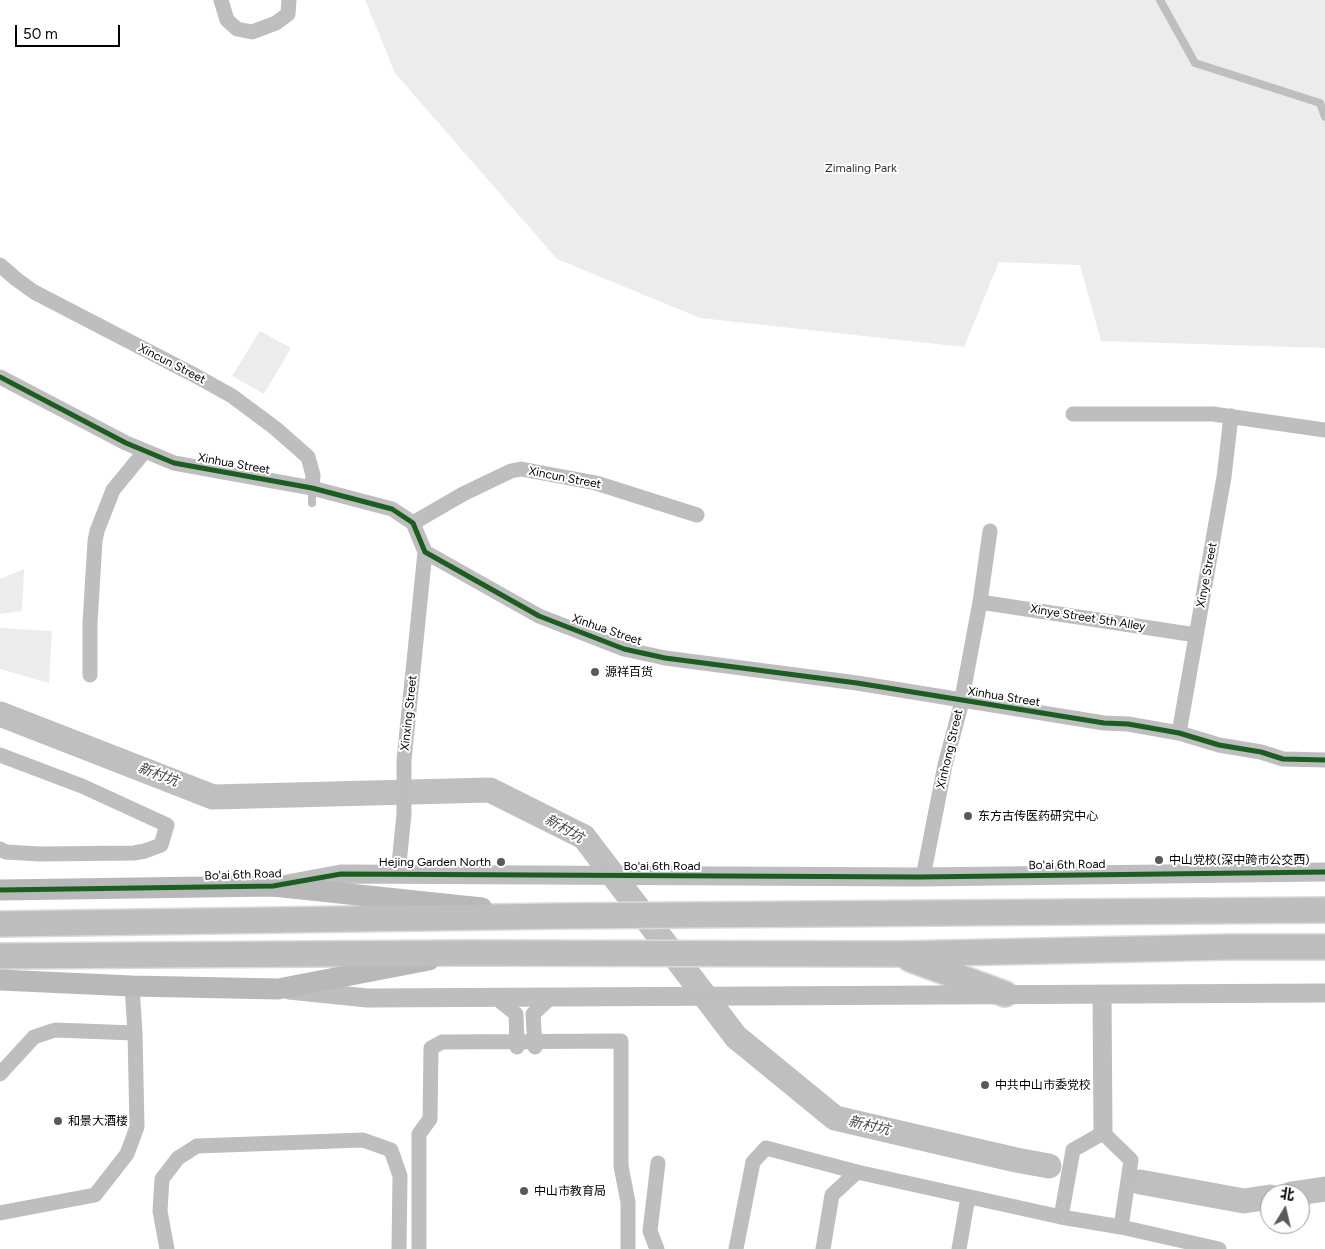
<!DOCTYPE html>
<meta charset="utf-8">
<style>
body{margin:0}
#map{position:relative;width:1325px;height:1249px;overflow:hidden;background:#fff;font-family:Figtree,"Noto Sans SC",sans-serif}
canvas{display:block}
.north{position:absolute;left:1260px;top:1184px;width:50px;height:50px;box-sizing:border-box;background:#fff;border:1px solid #999;border-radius:50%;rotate:9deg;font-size:14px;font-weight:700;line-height:20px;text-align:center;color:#000}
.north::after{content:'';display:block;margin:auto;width:18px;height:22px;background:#595959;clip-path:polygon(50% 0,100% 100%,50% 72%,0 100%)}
.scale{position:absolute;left:15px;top:25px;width:105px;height:22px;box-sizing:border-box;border:2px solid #000;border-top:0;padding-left:6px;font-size:15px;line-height:18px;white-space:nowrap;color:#000;-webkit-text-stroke:4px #fff;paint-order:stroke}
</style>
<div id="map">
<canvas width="1325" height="1249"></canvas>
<div class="north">北</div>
<div class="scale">50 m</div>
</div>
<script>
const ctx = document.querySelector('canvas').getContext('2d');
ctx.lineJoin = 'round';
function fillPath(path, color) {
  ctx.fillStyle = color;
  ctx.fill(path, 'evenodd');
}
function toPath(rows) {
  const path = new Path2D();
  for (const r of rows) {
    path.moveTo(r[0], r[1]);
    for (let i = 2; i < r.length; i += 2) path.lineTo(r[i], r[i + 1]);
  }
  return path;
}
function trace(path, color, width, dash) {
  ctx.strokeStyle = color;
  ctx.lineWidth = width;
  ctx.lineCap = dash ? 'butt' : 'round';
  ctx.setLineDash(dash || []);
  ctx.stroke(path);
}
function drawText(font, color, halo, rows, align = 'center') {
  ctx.font = font + ' Figtree,"Noto Sans SC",sans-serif';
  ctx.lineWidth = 4;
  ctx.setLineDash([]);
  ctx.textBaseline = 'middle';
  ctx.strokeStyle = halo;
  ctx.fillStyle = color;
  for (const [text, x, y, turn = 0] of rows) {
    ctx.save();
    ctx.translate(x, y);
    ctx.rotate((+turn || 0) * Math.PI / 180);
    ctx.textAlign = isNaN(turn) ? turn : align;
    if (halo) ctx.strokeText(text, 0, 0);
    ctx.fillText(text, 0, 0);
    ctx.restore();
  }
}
fillPath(toPath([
 [365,0,1325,0,1325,348,1101,341,1080,265,999,262,964,347,700,318,557,259,395,73],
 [260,331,291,348,264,394,232,376],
 [24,569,22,611,0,614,0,579],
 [0,628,52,631,49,683,0,669]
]), '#ececec');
trace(toPath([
 [0,714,213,797,490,790,584,837,736,1037,835,1118,1016,1160,1049,1166],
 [1140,1182,1244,1201,1270,1197],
 [1291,1194,1325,1189]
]), '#bfbfbf', 25);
const trunk = toPath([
 [0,924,559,916,1325,910],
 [0,956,466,953,899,954,1231,947,1325,947],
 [910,959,1005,994]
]);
trace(trunk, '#dbdbdb', 28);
trace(toPath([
 [1160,0,1195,63,1320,103,1325,117],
 [312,503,312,488]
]), '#bebebe', 8);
trace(toPath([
 [221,0,227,20,237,29,252,32,276,23,288,14,289,0],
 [0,265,16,279,34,292,198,377,232,396,275,428,308,457,313,475,312,488],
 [0,377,126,443,174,463,312,488,392,509,413,523,425,552,539,616,624,649,665,658,857,683,1104,723,1128,724,1179,733,1219,745,1261,752,1283,759,1325,760],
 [1073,414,1213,414,1325,430],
 [413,523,463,494,511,471,521,469,596,483,697,515],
 [980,602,1196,635],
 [90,675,90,623,95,541,97,531,113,490,145,451],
 [1179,733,1224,477,1231,416],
 [0,755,82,786,167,825,161,845,145,851,134,853,40,854,6,852,0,849],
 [398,874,404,814,404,760,425,552],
 [923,877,945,765,960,709,980,602,990,531],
 [495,997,516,1014,517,1047],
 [535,1047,533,1014,551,997],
 [0,1074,34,1037,55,1030,135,1033],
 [0,1213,95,1195,127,1154,137,1127,135,1033,132,986],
 [1061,1217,1121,1227],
 [167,1249,160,1211,162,1179,178,1158,197,1146,363,1140,391,1150,400,1176,399,1249],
 [419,1249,419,1134,430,1119,431,1048,442,1042,621,1041,621,1166,628,1202,628,1249],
 [657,1249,650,1231,658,1163],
 [736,1249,753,1162,766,1148,857,1172],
 [823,1249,832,1195,857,1172,1061,1217,1073,1150,1103,1133,1131,1160,1121,1227,1219,1249],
 [959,1249,968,1197]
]), '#bebebe', 15);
trace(toPath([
 [287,884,341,874,919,877,1325,872],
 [289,990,367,998,1325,993],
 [1102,994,1103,1133]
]), '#bebebe', 19);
trace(toPath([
 [0,890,273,886,482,908],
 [0,980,132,986,278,989,429,960]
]), '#b8b8b8', 21);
trace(trunk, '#bebebe', 25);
trace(toPath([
 [0,377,126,443,174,463,312,488,392,509,413,523,425,552,539,616,624,649,665,658,857,683,1104,723,1128,724,1179,733,1219,745,1261,752,1283,759,1325,760],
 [0,890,273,886,341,874,919,877,1325,872]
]), '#1b5e20', 5);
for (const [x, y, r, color] of [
 [595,672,5,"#595959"],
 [968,816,5,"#595959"],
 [1159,860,5,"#595959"],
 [501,862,5,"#595959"],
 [985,1085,5,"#595959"],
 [58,1121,5,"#595959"],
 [524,1191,5,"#595959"]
]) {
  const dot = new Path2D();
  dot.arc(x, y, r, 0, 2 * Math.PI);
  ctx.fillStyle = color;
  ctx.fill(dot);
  trace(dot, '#fff', 2);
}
drawText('12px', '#333', '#fff', [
 ["Zimaling Park",861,168]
]);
drawText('12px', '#000', '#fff', [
 ["Xincun Street",172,364,27],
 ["Xinhua Street",234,464,10],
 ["Xincun Street",565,478,11],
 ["Xinye Street",1207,575,-79],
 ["Xinye Street 5th Alley",1088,618,9],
 ["Xinhua Street",607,630,19],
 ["Xinhua Street",1004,697,9],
 ["Xinxing Street",409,713,-84],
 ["Xinhong Street",950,749,-77],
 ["Bo'ai 6th Road",1067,865,-1],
 ["Bo'ai 6th Road",662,866],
 ["Bo'ai 6th Road",243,875,-2]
]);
drawText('12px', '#000', '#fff', [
 ["源祥百货",605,672],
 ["东方古传医药研究中心",978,816],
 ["中山党校(深中跨市公交西)",1169,860],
 ["Hejing Garden North",491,862,"right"],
 ["中共中山市委党校",995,1085],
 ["和景大酒楼",68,1121],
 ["中山市教育局",534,1191]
], 'left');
drawText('italic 14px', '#444', '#fff', [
 ["新村坑",158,775,21],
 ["新村坑",564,829,30],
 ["新村坑",869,1126,13]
]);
</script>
